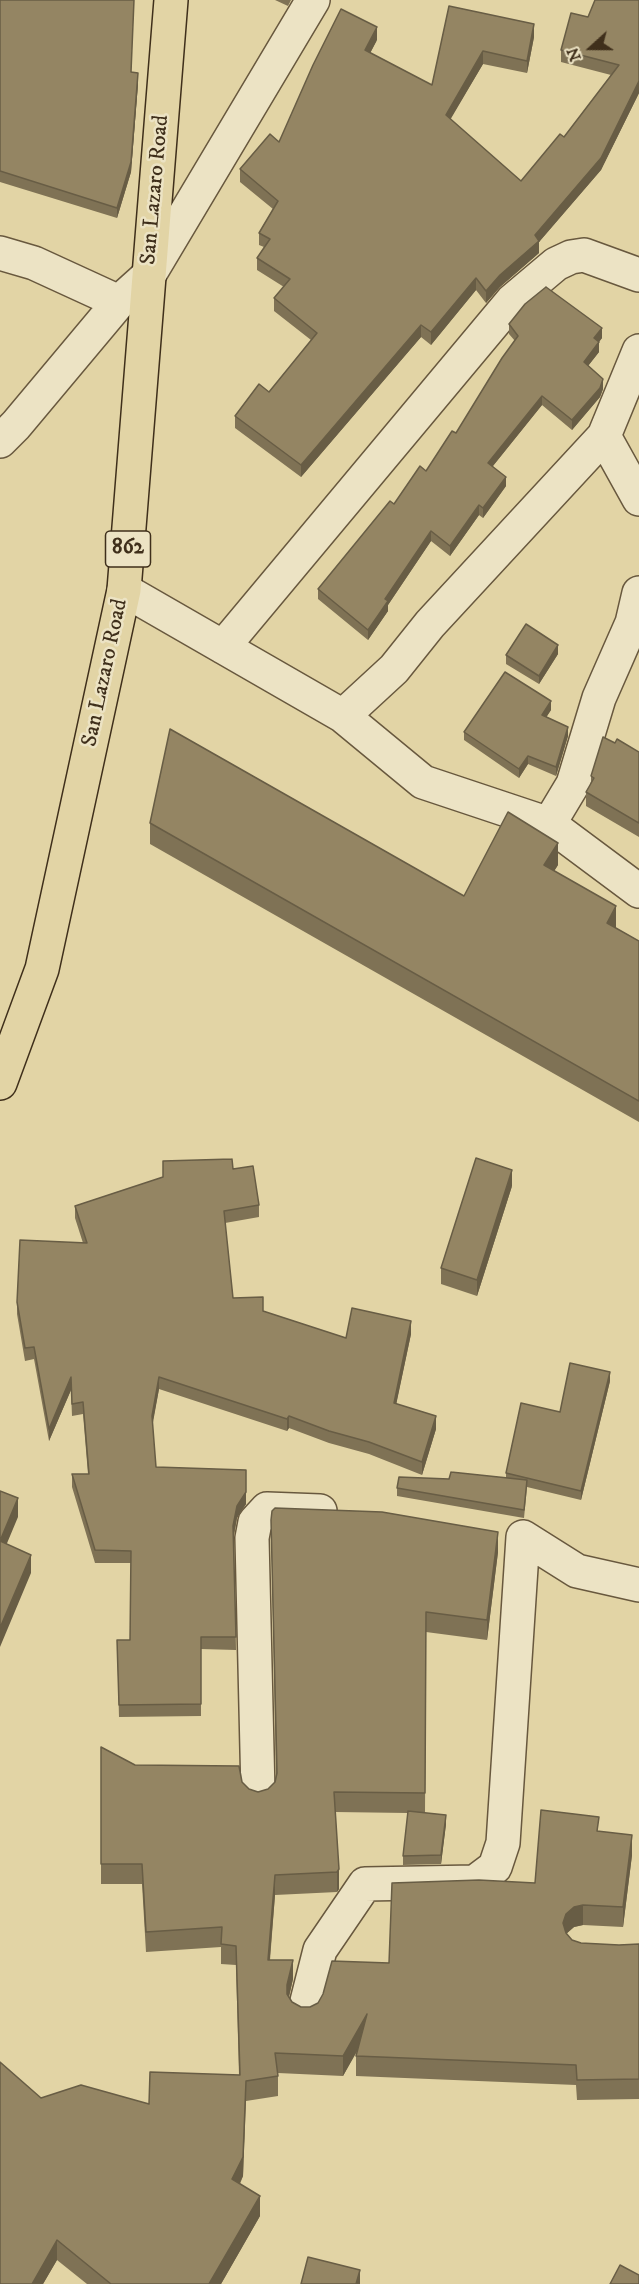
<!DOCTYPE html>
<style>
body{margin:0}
#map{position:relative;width:639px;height:2284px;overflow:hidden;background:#e2d4a5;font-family:"IM FELL DW Pica",serif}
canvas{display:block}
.north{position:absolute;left:561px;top:18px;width:60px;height:60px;-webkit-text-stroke:4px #ece3c4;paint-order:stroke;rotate:249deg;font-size:16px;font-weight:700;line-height:24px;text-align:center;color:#3f2f1b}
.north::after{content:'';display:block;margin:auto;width:21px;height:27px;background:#3f2f1b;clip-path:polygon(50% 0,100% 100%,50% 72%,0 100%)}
</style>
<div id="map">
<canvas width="639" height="2284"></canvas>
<div class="north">N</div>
</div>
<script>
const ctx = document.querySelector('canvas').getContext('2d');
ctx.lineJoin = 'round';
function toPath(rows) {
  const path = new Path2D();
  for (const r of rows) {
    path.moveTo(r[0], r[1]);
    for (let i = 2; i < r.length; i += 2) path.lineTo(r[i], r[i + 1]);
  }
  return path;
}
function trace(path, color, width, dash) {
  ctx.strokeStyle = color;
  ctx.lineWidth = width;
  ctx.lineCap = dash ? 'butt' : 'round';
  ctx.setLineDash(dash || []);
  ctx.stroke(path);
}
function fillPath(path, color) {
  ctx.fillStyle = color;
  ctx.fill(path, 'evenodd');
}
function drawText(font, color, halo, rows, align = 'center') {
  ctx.font = font + ' "IM FELL DW Pica",serif';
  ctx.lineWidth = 5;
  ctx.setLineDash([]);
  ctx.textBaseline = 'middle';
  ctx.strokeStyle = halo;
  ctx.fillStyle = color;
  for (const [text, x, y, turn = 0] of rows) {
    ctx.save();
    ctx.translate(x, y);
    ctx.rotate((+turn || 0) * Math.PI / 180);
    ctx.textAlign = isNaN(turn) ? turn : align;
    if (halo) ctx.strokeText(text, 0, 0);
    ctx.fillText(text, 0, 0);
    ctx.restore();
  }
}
const minor = toPath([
 [0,253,34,263,119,302],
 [604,436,639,499],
 [0,441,16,425,119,302,149,275,313,0],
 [124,590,343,716,394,669,430,624,604,436,639,351],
 [223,647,512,301,556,264,571,257,584,255,639,275],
 [343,716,423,782,549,824,639,891],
 [549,824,573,784,599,698,632,623,639,593],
 [258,1793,252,1538,255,1522,267,1509,320,1511],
 [305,2009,320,1950,365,1884,475,1882,495,1867,503,1843,523,1537,577,1571,639,1585]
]);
const major = toPath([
 [0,1083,42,969,124,590,171,0]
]);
trace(minor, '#68583e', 36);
trace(major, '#3f2f1b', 36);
trace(minor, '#ece3c4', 33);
trace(major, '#e2d4a5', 33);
fillPath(toPath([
 [0,0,132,72,138,84,131,172,117,218,0,182],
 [275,0,291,0,288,6],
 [639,0,639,93,601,170,539,242,539,253,500,287,486,303,476,290,431,345,421,337,301,477,235,428,235,416,269,392,311,340,274,311,274,298,284,287,257,270,257,258,264,247,259,245,259,233,273,209,240,182,240,169,279,142,377,40,370,53,432,85,449,6,534,37,527,73,483,64,450,119,521,181,564,137,611,75,561,62,561,50,588,17],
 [509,324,602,338,599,342,599,352,588,366,603,389,600,397,572,430,542,405,493,466,506,486,483,518,479,515,450,556,431,541,388,605,388,611,368,640,318,599,318,589,394,504,426,471,456,433,515,341,509,334],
 [558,654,539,684,506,664,506,655],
 [551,710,546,717,568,736,556,776,528,764,519,778,464,740,464,732],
 [639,752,639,837,586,806,586,792,591,784,591,776],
 [150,823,464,896,558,865,554,871,616,928,639,941,639,1122,150,844],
 [163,1161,233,1169,259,1205,259,1217,225,1223,233,1298,263,1311,346,1338,411,1334,396,1404,436,1429,422,1475,369,1454,329,1443,289,1428,287,1431,159,1389,152,1425,156,1467,246,1470,246,1504,237,1518,234,1537,236,1650,201,1649,201,1716,119,1717,117,1640,130,1640,131,1563,95,1563,72,1487,72,1474,88,1474,83,1414,72,1416,71,1390,49,1441,34,1359,25,1361,17,1314,17,1302,83,1243,75,1218,75,1206,163,1177],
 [512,1186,477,1296,441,1284,441,1268],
 [610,1381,581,1500,527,1487,524,1518,397,1496,397,1488,449,1479,506,1478,506,1473,560,1412],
 [271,1520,498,1552,487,1640,426,1632,425,1813,446,1824,441,1864,403,1865,403,1856,408,1813,335,1812,339,1889,337,1892,275,1895,270,1960,293,1979,289,1997,292,2002,301,2007,310,2007,535,1883,599,1831,632,1855,623,1927,583,1925,574,1927,566,1934,572,1940,581,1943,619,1945,639,1944,639,2099,577,2100,576,2085,356,2076,356,2056,358,2048,343,2076,278,2073,278,2096,246,2101,243,2176,240,2184,260,2216,221,2284,87,2284,57,2260,43,2284,0,2284,41,2098,149,2104,239,2075,236,1965,221,1964,221,1947,146,1952,142,1884,101,1884,101,1747,135,1765,242,1782,249,1789,258,1792,268,1789,275,1782,276,1775]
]), '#7f7255');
fillPath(toPath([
 [534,24,534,37,527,73,527,61],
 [377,27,377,40,365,63,365,50],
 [483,51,483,64,446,127,446,115],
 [138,73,138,84,131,172,117,218,117,208],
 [639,81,639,93,601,170,539,242,539,253,500,287,486,303,486,291,535,235],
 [476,278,476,290,431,345,431,332],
 [421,325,421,337,301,477,301,465],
 [602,328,602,338,594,348,594,338],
 [599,342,599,352,584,371,584,362],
 [603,379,603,389,600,397,572,430,572,420],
 [542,396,542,405,488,472,488,463],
 [506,477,506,486,483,518,483,508],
 [479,505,479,515,450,556,450,546],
 [431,531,431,541,388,605,388,611,368,640,368,630,385,599],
 [558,645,558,654,539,684,539,676],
 [551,701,551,710,542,724,542,715],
 [568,727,568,736,556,776,556,767],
 [528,756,528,764,519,778,519,769],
 [558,843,558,865,544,887,544,865],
 [616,906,616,928,607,923],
 [512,1170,512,1186,477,1296,477,1280],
 [411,1321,411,1334,394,1415,394,1403],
 [610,1372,610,1381,581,1500,581,1491],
 [71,1377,71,1390,49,1441,49,1429],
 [159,1377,159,1389,152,1428,152,1416],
 [289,1416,289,1428,287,1431,287,1419],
 [436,1416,436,1429,422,1475,422,1462],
 [246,1492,246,1504,237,1518,233,1538,233,1526,237,1506],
 [18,1498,18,1517,0,1560,0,1541],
 [498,1532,498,1552,487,1640,487,1620],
 [31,1555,31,1573,0,1647,0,1628],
 [446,1815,446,1824,441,1864,441,1855],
 [632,1835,632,1855,623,1927,623,1907],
 [339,1869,339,1889,337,1892,337,1872],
 [275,1875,275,1895,268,1980,268,1960],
 [583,1905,583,1925,574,1927,566,1934,563,1943,563,1923,566,1914,574,1907],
 [293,1960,293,1979,287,2005,287,1985],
 [367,2014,367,2034,343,2076,343,2056],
 [246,2081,243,2176,232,2199,232,2179],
 [260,2196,260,2216,221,2284,209,2284],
 [57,2240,57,2260,43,2284,32,2284],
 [360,2270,360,2284,356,2284]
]), '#685d45');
const building = toPath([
 [0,0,134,0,131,72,138,73,131,162,117,208,0,171,0,0],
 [595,0,639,0,639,81,601,158,535,235,539,241,500,275,486,291,476,278,431,332,421,325,301,465,235,416,259,384,269,392,317,333,274,298,290,279,257,258,270,239,259,233,278,201,240,169,270,134,279,142,313,65,341,9,377,27,365,50,432,85,449,6,534,24,527,61,483,51,446,115,521,181,560,134,564,137,619,65,561,50,571,13,588,17,595,0],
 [546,287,602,328,594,338,599,342,584,362,603,379,600,388,572,420,542,396,488,463,506,477,483,508,479,505,450,546,431,531,385,599,388,601,368,630,318,589,390,501,394,504,420,466,426,471,452,431,456,433,502,358,518,336,509,324,525,304,546,287],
 [526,624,558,645,539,676,506,655,526,624],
 [505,672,551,701,542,715,568,727,556,767,528,756,519,769,464,732,505,672],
 [170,729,464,896,508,812,558,843,544,865,616,906,607,923,639,941,639,1101,150,823,170,729],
 [603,737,615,743,617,739,639,752,639,823,586,792,594,778,591,776,603,737],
 [476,1158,512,1170,477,1280,441,1268,476,1158],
 [232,1159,233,1169,253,1166,259,1205,224,1211,233,1298,263,1297,263,1311,346,1338,352,1308,411,1321,394,1403,436,1416,422,1462,369,1442,329,1431,289,1416,287,1419,159,1377,152,1416,156,1467,246,1470,246,1492,237,1506,233,1526,236,1637,201,1637,201,1704,119,1705,117,1640,130,1640,131,1551,95,1550,72,1474,89,1474,83,1402,72,1404,71,1377,49,1429,34,1347,25,1348,17,1302,20,1240,87,1243,75,1206,163,1177,163,1161,232,1159],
 [570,1363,610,1372,581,1491,506,1473,521,1403,560,1412,570,1363],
 [451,1472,527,1480,524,1510,397,1488,399,1477,449,1479,451,1472],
 [0,1491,18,1498,0,1541,31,1555,0,1628,0,1491],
 [275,1508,382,1512,498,1532,487,1620,426,1612,425,1793,334,1792,339,1869,337,1872,275,1875,268,1960,293,1960,287,1985,287,1994,292,2002,301,2007,310,2007,318,2003,323,1994,332,1961,389,1963,392,1883,479,1880,535,1883,541,1810,599,1817,597,1831,632,1835,623,1907,583,1905,574,1907,566,1914,563,1923,566,1933,572,1940,581,1943,619,1945,639,1944,639,2079,577,2080,576,2065,356,2056,367,2014,343,2056,275,2053,278,2076,246,2081,243,2157,232,2179,260,2196,209,2284,111,2284,57,2240,32,2284,0,2284,0,2062,41,2098,81,2085,149,2104,150,2072,240,2075,236,1946,221,1944,222,1927,146,1932,142,1864,101,1864,101,1747,135,1765,239,1766,242,1782,249,1789,258,1792,268,1789,275,1782,277,1773,271,1520,272,1511,275,1508],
 [408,1811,446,1815,441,1855,403,1856,408,1811],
 [308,2257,360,2270,356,2284,301,2284,308,2257],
 [620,2265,639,2275,639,2284,610,2284,620,2265]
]);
fillPath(building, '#948563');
trace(building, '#685d45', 1.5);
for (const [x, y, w] of [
 [128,549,45]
]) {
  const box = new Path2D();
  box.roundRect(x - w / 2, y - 18, w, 36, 4.5);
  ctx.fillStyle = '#ece3c4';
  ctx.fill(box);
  trace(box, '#3f2f1b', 1.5);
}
drawText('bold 21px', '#3f2f1b', null, [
 ["862",128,549]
]);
drawText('22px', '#3f2f1b', '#ece3c4', [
 ["San Lazaro Road",156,190,-85],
 ["San Lazaro Road",106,673,-78]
]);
</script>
